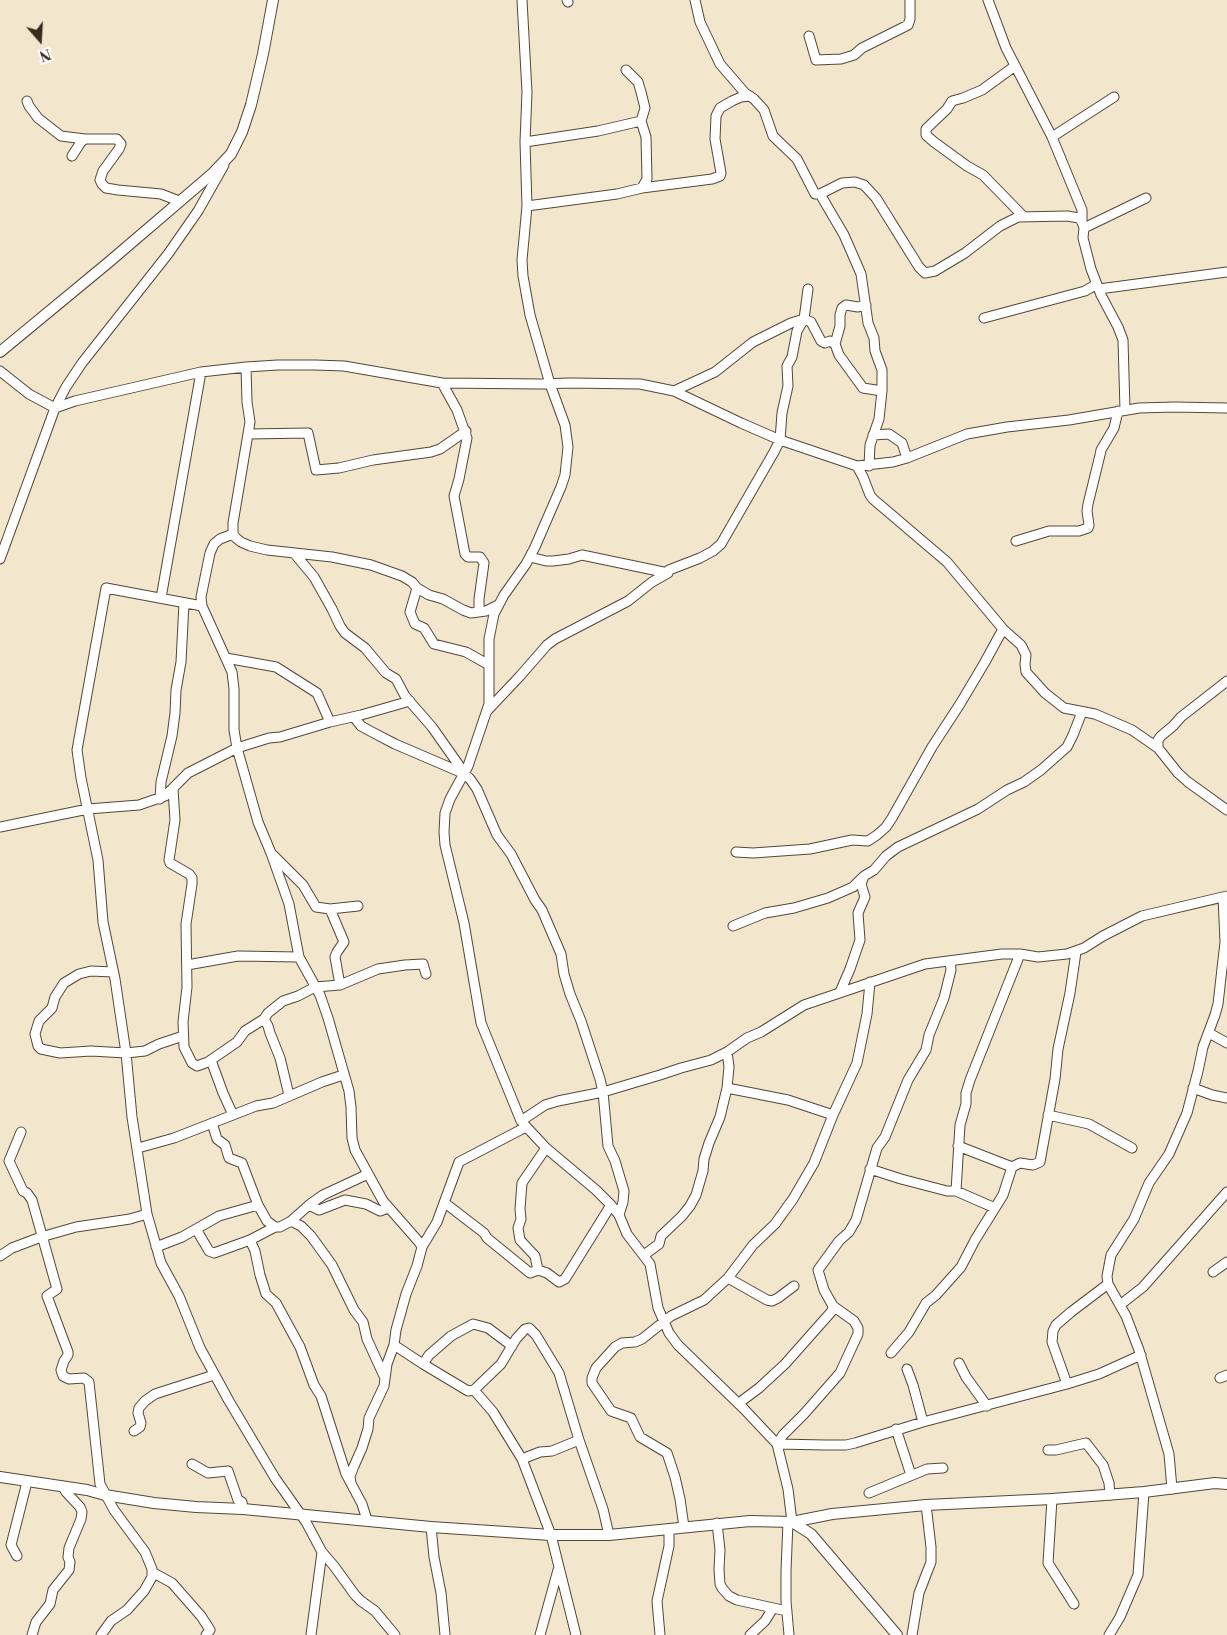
<!DOCTYPE html>
<style>
body{margin:0}
#map{position:relative;width:1227px;height:1635px;overflow:hidden;background:#f2e6cd;font-family:"Libre Bodoni",serif}
canvas{display:block}
.north{position:absolute;left:15px;top:15px;width:50px;height:50px;-webkit-text-stroke:4px #fff;paint-order:stroke;rotate:161deg;font-size:14px;font-weight:700;line-height:20px;text-align:center;color:#3b2a1e}
.north::after{content:'';display:block;margin:auto;width:18px;height:22px;background:#3b2a1e;clip-path:polygon(50% 0,100% 100%,50% 72%,0 100%)}
</style>
<div id="map">
<canvas width="1227" height="1635"></canvas>
<div class="north">N</div>
</div>
<script>
const ctx = document.querySelector('canvas').getContext('2d');
ctx.lineJoin = 'round';
function toPath(rows) {
  const path = new Path2D();
  for (const r of rows) {
    path.moveTo(r[0], r[1]);
    for (let i = 2; i < r.length; i += 2) path.lineTo(r[i], r[i + 1]);
  }
  return path;
}
function trace(path, color, width, dash) {
  ctx.strokeStyle = color;
  ctx.lineWidth = width;
  ctx.lineCap = dash ? 'butt' : 'round';
  ctx.setLineDash(dash || []);
  ctx.stroke(path);
}
const minor = toPath([
 [522,0,527,92,525,142,527,206,522,260,523,276,530,315,550,384,565,425,568,447,565,475,561,487,535,547,526,564,504,595,494,614,489,639,489,704,468,766,450,799,445,813,444,832,445,845,464,923,481,1023,521,1121,546,1148,596,1190,611,1205,619,1215,627,1234,650,1264,658,1308,669,1333,678,1345,744,1409,777,1444,788,1489,792,1522],
 [567,0,568,2],
 [695,0,700,22,720,64,745,93,754,99,764,110,773,136,797,159,815,194,820,194,842,183,855,182,864,185,876,198,919,267,925,273,935,271,965,253,1000,226,1018,217,1067,216,1079,218,1082,222,1084,228,1083,238,1091,269,1101,295,1118,327,1123,340,1125,410],
 [988,0,1006,48,1052,137,1082,210,1082,222],
 [809,36,816,60,841,59,854,55,862,48,908,25,910,19,910,0],
 [1015,66,982,90,963,98,952,101,947,109,926,129,926,135,934,142,967,166,983,175,1024,217],
 [27,101,29,106,38,118,61,136,85,139],
 [641,121,646,137,647,179,642,188],
 [1052,137,1114,97],
 [525,142,598,131,641,121,645,108,641,92,638,82,626,70],
 [72,156,81,142,85,139,117,139,121,144,119,149,103,171,100,180,102,184,106,188,118,190,161,194,179,201],
 [820,194,844,235,861,274,868,323,874,338,875,351,882,370,882,391,879,419,870,445,869,466],
 [527,206,617,194,642,188,712,179,720,176,721,173,715,139,716,116,720,108,732,101,741,97,750,96],
 [1084,228,1146,198],
 [1099,289,1227,272],
 [984,318,1085,291,1097,284],
 [835,344,840,326,840,315,842,308,846,305,858,307,866,305],
 [246,367,247,402,250,422,233,523,233,534,236,538,241,542,250,546,267,550,332,557,371,565,402,576,412,582,417,588,429,595,443,599,463,610,471,613,486,611,498,605],
 [0,371,29,394,55,408,75,401,201,372,246,367,278,365,315,365,344,366,442,383,541,384,570,383,640,384,674,391,741,423,780,440,857,466,893,462,907,458,967,434,1007,427,1069,420,1139,408,1174,407,1227,408],
 [442,383,457,410,467,438,459,479,454,496,465,554,468,557,480,557,484,563,479,599,479,612],
 [674,391,715,372,753,342,791,323,804,319,811,322,821,341,825,343,830,341,835,344,839,355,863,388,882,391],
 [249,434,308,433,316,470,339,468,373,460,431,452,440,449,466,431],
 [873,435,889,434,902,443,907,458],
 [857,466,863,477,870,495,873,499,947,562,1003,629,1021,645,1026,655,1025,664,1026,672,1045,693,1064,708,1095,714,1132,730,1158,748,1178,773,1188,782,1227,810],
 [233,534,220,539,214,544,210,553,201,597,202,606,232,672,234,689,234,730,237,748,258,822,271,853,289,904,299,957,320,995,328,1018,349,1091,351,1107,352,1138,355,1150,383,1201,419,1242,422,1247,417,1266,406,1294,396,1330,394,1345,423,1364,468,1391,474,1390,493,1412,522,1459,551,1535,576,1635],
 [1016,541,1049,531,1079,531,1088,528,1089,525,1087,511,1088,504,1100,455,1101,450,1114,428,1118,411],
 [294,553,314,577,332,609,340,626,345,633,365,648,386,673,396,679,405,696,432,727,463,771],
 [530,557,546,561,553,561,569,559,582,555,668,573],
 [0,559,55,408,66,387,82,363,168,254,198,211,224,165],
 [417,588,410,612,415,624,424,628,434,644,466,652,489,665],
 [161,598,201,372],
 [202,606,106,588,77,750,81,778,98,860,103,922,115,979,126,1053,132,1117,147,1214,161,1263,179,1296,200,1348,229,1401,275,1478,306,1522,322,1552,334,1566,355,1595,361,1601,375,1611,395,1635],
 [226,658,276,667,317,693,330,722],
 [487,711,520,676,547,645,555,639,628,601,652,582,668,573,669,570,700,558,713,551,721,544,774,452,780,440,782,413,788,386,787,366,792,357,797,331,804,319,808,289],
 [354,717,361,726,372,732,395,744,465,774,470,779,477,789,497,835,511,854,535,900,542,910,561,954,564,974,570,994,581,1021,600,1079,603,1092,608,1146,615,1161,624,1191,623,1202,619,1215],
 [1158,748,1158,740,1161,736,1173,726,1181,717,1227,681],
 [173,789,175,820,169,860,170,863,189,874,192,878,192,884,186,924,187,987,183,1022,184,1047,192,1063,197,1066,208,1062,212,1063,223,1093,233,1115],
 [160,799,161,782,172,736,175,713,176,690,181,662,184,603],
 [0,827,88,809,139,805,165,796,188,773,237,748,269,738,280,737,330,722,361,715,410,701],
 [736,852,753,853,810,849,852,840,868,841,877,835,886,827,892,818,932,747,960,704,985,662,1003,629],
 [273,855,303,885,316,907,330,909,358,906],
 [330,909,344,942,337,952,335,957,340,985],
 [733,926,765,913,794,908,828,898,853,887,862,878],
 [187,965,238,956,299,957],
 [113,972,91,971,79,974,64,983,55,997,52,1008,39,1021,35,1034,38,1046,41,1049,60,1053,91,1051,126,1053,145,1051,159,1044,183,1036],
 [840,992,850,969,860,940,858,913,865,897,861,884,864,876,874,870,886,856,898,847,978,809,1007,790,1024,782,1041,770,1067,747,1073,735,1082,712],
 [264,1019,268,1026,270,1033,280,1058,289,1095],
 [1209,1033,1227,1043],
 [208,1062,237,1042,245,1031,264,1019,268,1013,283,1001,298,996,315,987,340,985,378,969,405,965,423,964,426,974],
 [727,1088,788,1100,833,1115],
 [1193,1088,1212,1095,1227,1098],
 [1048,1115,1089,1124,1132,1148],
 [521,1121,545,1105,558,1101,603,1092,660,1075,681,1068,711,1060,727,1052,747,1038,761,1032,804,1005,925,964,1002,954,1020,954,1038,957,1067,954,1084,948,1103,936,1142,916,1227,896],
 [212,1123,217,1139,225,1145,229,1158,242,1163,258,1205,267,1221,275,1227,280,1227,291,1221,301,1226,311,1236,332,1265,354,1310,363,1322,367,1339,384,1376],
 [21,1132,9,1161,23,1191,27,1193,32,1200,57,1289,47,1296,68,1352,68,1355,64,1361,61,1370,63,1376,69,1379,84,1378,89,1382,100,1484,114,1510,145,1552,152,1569,152,1577,144,1591,127,1610,111,1621,101,1635],
 [958,1146,1012,1167],
 [138,1148,174,1138,256,1106,273,1103,322,1082,343,1075],
 [870,1169,901,1179,947,1191,956,1191],
 [445,1203,484,1233,487,1238,530,1273,538,1270,547,1273,559,1282,565,1279,611,1205],
 [309,1205,319,1210,345,1200,366,1204,380,1211,388,1208],
 [995,1208,956,1191,960,1125,966,1104,966,1093,970,1080,1020,954],
 [291,1221,309,1205,323,1195,368,1174],
 [196,1229,209,1251,214,1253,250,1240,275,1227],
 [250,1240,255,1251,260,1275,266,1294,276,1303,300,1347,314,1385,321,1396,346,1474,362,1504,367,1520],
 [156,1247,182,1237,219,1216,258,1205],
 [422,1247,437,1222,459,1162,526,1127],
 [644,1255,659,1244,661,1236,682,1216,690,1206,696,1195,703,1171,704,1159,709,1143,720,1117,727,1088,729,1067,727,1052],
 [0,1256,12,1248,41,1237,76,1227,130,1219,147,1214],
 [538,1270,535,1256,520,1240,518,1228,521,1219,520,1209,522,1183,546,1148],
 [1213,1272,1227,1262],
 [728,1278,767,1300,772,1301,778,1298,794,1286],
 [1120,1305,1143,1287,1227,1192],
 [891,1353,909,1332,926,1303,936,1295,961,1267,975,1240,1003,1195,1012,1167,1020,1163,1033,1165,1040,1162,1055,1079,1058,1049,1070,993,1076,952],
 [959,1363,966,1377,987,1406],
 [423,1364,429,1355,451,1336,473,1324,488,1328,512,1346],
 [907,1369,913,1385,923,1422],
 [1220,1378,1227,1375],
 [1067,1384,1052,1342,1053,1331,1056,1325,1071,1312,1108,1284],
 [474,1390,501,1364,516,1339,525,1329,529,1328,536,1335,559,1373,579,1440,603,1509,609,1535],
 [739,1403,759,1388,785,1364,832,1311,833,1306,824,1290,818,1270,839,1241,849,1232,856,1220,877,1148,885,1137,908,1080,926,1050,929,1035,944,998,951,970,950,961],
 [896,1429,911,1475],
 [134,1431,140,1427,141,1423,138,1413,139,1408,145,1401,155,1394,214,1375],
 [777,1444,825,1445,846,1445,855,1443,923,1422,1067,1384,1099,1374,1141,1355],
 [777,1444,783,1435,804,1414,840,1373,858,1334,858,1328,854,1321,833,1306],
 [1048,1450,1056,1450,1086,1443,1103,1465,1109,1483,1110,1495],
 [522,1459,540,1452,552,1451,579,1440],
 [192,1464,208,1473,228,1471,238,1500,242,1502,243,1509],
 [351,1483,350,1476,354,1466,362,1448,368,1429,369,1418,384,1386,387,1364,394,1345],
 [1172,1489,1169,1454,1139,1350,1126,1316,1108,1284,1107,1276,1111,1255,1134,1219,1149,1183,1169,1154,1187,1113,1198,1071,1203,1047,1215,1015,1218,1004,1225,942,1223,897],
 [869,1493,927,1469,943,1468],
 [1052,1499,1048,1563,1074,1604],
 [788,1522,786,1571,786,1601,789,1635],
 [717,1523,720,1550,719,1569,720,1584,722,1588,729,1596,737,1600,787,1611],
 [431,1527,434,1557,441,1593,445,1635],
 [684,1527,680,1499,675,1477,667,1453,640,1437,631,1418,611,1411,592,1383,592,1378,596,1368,615,1347,622,1343,635,1342,642,1339,671,1316,704,1300,728,1278,753,1245,775,1224,793,1199,814,1163,833,1115,857,1063,867,1014,870,982],
 [17,1556,11,1545,27,1482],
 [152,1572,172,1583,201,1616,210,1630,206,1635],
 [32,1635,36,1622,50,1604,53,1590,69,1570,70,1562,68,1557,69,1548,81,1519,82,1512,80,1507,66,1492,63,1487],
 [311,1635,322,1552],
 [540,1635,558,1570],
 [660,1635,657,1601,669,1546,669,1529],
 [750,1635,765,1621,773,1608],
 [912,1635,919,1593,931,1562,931,1547,926,1505],
 [1109,1635,1120,1617,1138,1575,1144,1492]
]);
const tertiary = toPath([
 [0,352,109,262,213,173,231,154,242,132,251,105,263,54,273,0],
 [0,1477,87,1490,105,1495,154,1503,196,1507,243,1509,431,1527,551,1535,609,1535,750,1521,792,1522,811,1534,897,1635],
 [792,1522,832,1514,926,1505,1052,1499,1144,1492,1215,1483,1227,1484]
]);
trace(minor, '#564638', 11);
trace(tertiary, '#564638', 12);
trace(minor, '#fff', 9);
trace(tertiary, '#fff', 10);
</script>
